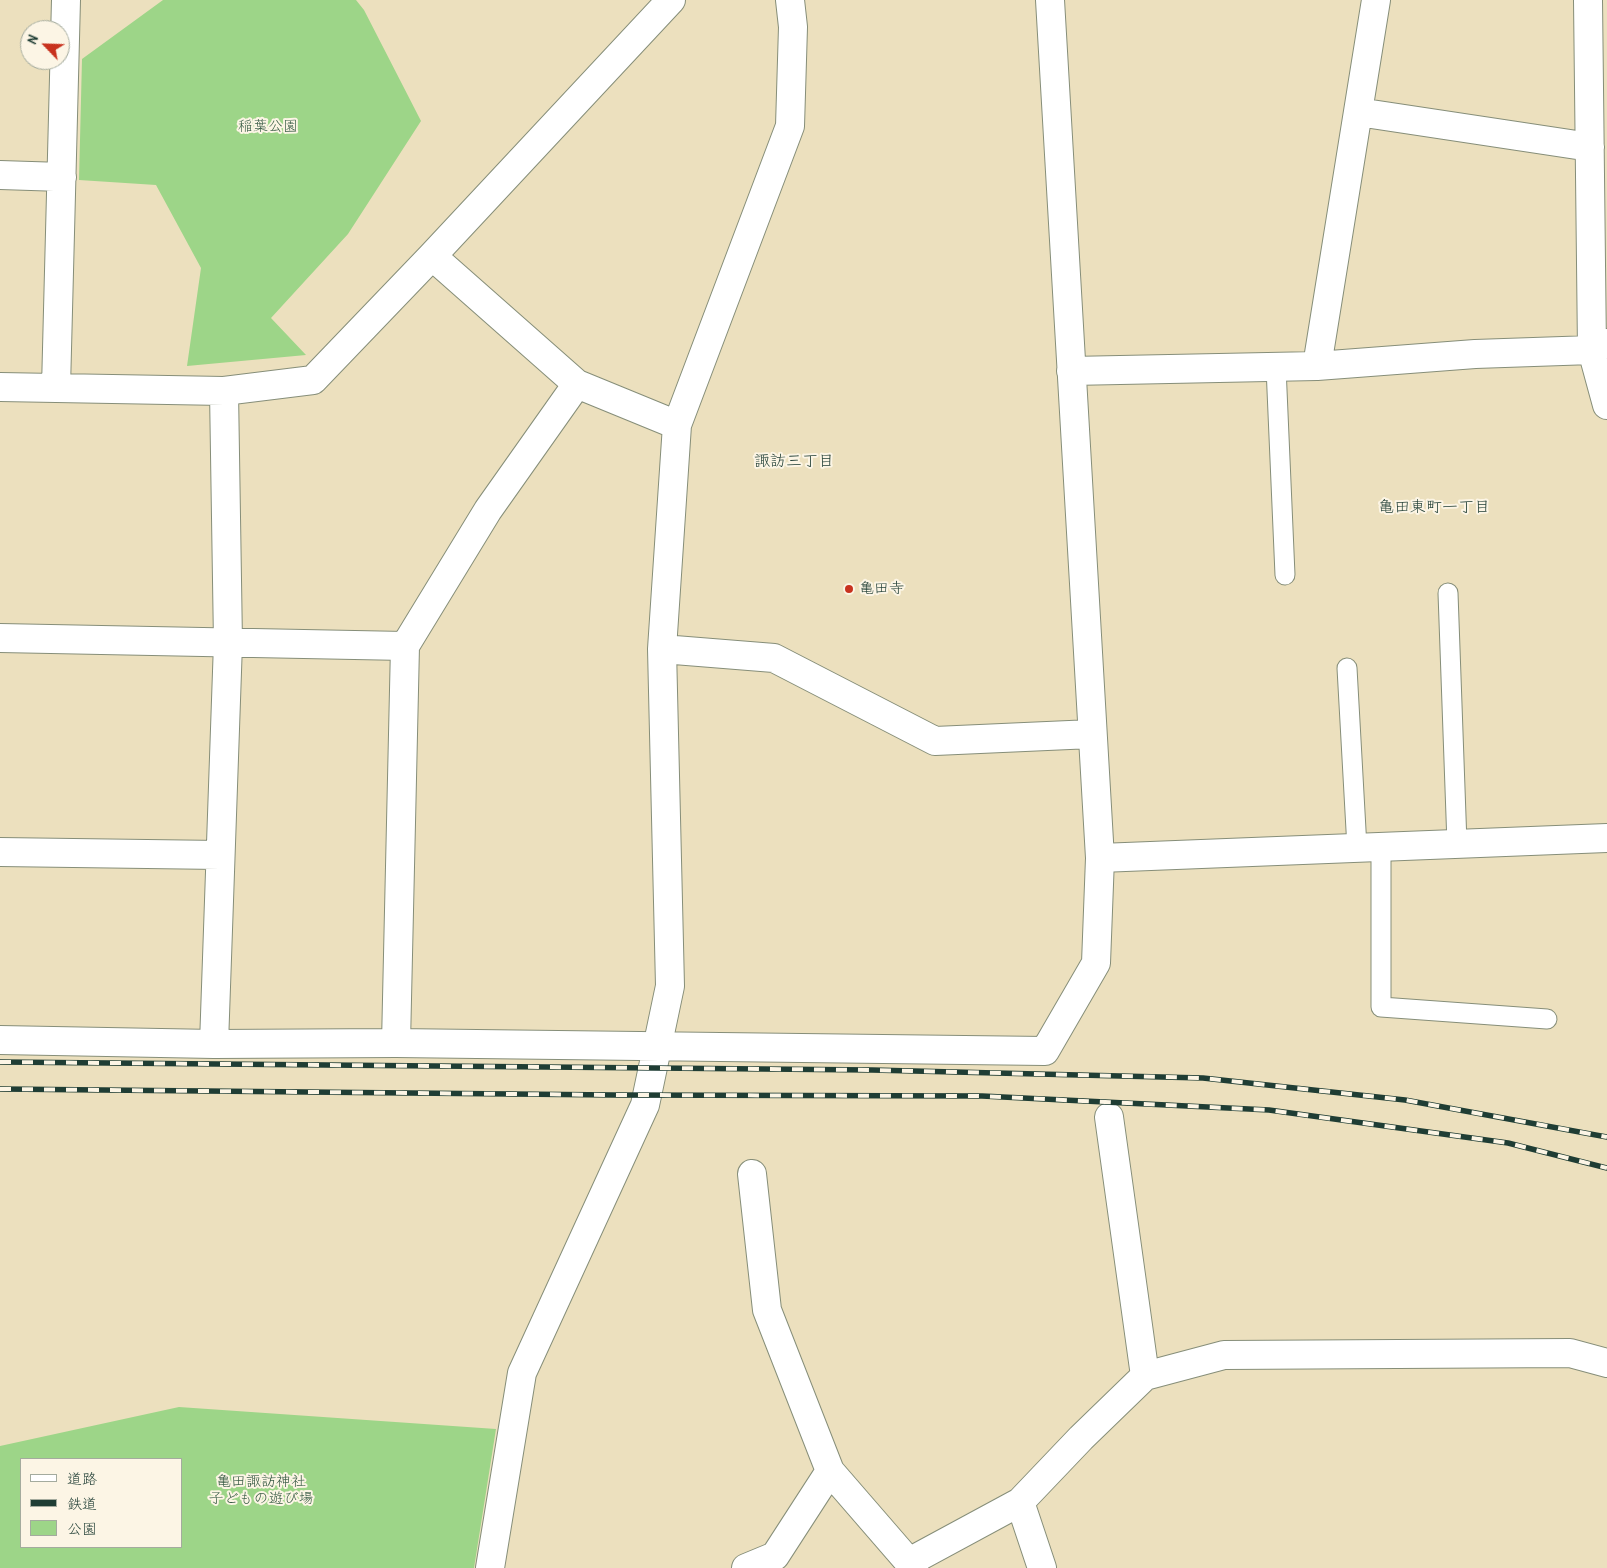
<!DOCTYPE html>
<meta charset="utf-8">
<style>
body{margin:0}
#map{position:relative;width:1607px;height:1568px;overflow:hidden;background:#ece0be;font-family:"Patrick Hand","Klee One",sans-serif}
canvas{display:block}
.legend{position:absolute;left:20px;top:1458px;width:162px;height:90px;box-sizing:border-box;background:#fcf5e5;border:1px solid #a4ab9e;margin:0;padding:6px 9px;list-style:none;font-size:15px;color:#1f3d34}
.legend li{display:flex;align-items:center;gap:10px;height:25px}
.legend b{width:25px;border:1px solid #a4ab9e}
.north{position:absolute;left:20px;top:20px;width:50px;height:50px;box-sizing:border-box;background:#fcf5e5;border:1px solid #a4ab9e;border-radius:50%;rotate:294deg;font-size:14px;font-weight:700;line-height:20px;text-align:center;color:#1f3d34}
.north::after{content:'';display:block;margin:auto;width:18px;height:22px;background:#c8321e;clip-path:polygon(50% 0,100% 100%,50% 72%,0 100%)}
</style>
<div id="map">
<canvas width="1607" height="1568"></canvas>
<ul class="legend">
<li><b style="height:6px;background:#fff"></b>道路</li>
<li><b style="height:6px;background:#1f3d34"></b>鉄道</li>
<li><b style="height:14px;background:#9dd588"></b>公園</li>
</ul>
<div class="north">N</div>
</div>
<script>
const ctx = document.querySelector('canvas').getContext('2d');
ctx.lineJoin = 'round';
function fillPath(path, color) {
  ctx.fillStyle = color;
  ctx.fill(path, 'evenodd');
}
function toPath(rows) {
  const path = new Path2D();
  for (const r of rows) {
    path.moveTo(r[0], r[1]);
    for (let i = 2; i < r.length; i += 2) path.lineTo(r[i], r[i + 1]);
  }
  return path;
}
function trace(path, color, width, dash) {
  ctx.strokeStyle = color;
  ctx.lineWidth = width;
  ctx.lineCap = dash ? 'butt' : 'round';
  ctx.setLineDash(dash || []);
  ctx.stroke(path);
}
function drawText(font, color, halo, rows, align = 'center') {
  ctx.font = font + ' "Patrick Hand","Klee One",sans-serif';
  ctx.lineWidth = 4;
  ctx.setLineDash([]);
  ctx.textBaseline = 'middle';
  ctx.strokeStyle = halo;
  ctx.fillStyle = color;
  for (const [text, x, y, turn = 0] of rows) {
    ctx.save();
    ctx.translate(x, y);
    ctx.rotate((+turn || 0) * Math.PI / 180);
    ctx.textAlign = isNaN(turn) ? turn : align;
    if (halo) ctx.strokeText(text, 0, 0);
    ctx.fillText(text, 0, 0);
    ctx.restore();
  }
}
fillPath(toPath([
 [163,0,356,0,364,10,421,121,348,234,271,318,306,355,187,366,201,268,156,185,79,180,82,59],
 [179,1407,496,1429,474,1568,0,1568,0,1446],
 [21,1459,181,1459,181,1547,21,1547]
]), '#9dd588');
const service = toPath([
 [1276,367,1285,575],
 [1448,593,1457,844],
 [1347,668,1357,848],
 [1381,847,1381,1007,1547,1019]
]);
const minor = toPath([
 [1588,0,1592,350,1607,405],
 [1358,112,1590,147],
 [0,175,62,177],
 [432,256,577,384,677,425],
 [1317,366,1376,0],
 [1071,371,1317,366,1475,354,1592,350,1607,343],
 [0,387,224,391,313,380,432,256,671,0],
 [56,388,66,0],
 [0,638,405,646,488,510,577,384],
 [662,649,774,658,935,741,1092,734],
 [0,852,220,855],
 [1100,858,1607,838],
 [0,1040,214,1044,396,1043,1045,1051,1096,963,1100,858,1050,0],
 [396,1043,405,646],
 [214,1044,228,643,224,391],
 [1109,1117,1145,1376],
 [752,1174,767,1310,830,1471,914,1568],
 [1020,1502,1042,1568],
 [909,1562,1020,1502,1081,1438,1145,1376,1224,1355,1570,1353,1607,1363],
 [490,1568,522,1373,645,1105,670,986,662,649,677,425,790,126,793,27,790,0],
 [746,1568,775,1556,830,1471]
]);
trace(service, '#868e79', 21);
trace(minor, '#868e79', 30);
trace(service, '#fff', 19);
trace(minor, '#fff', 28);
const rail = toPath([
 [0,1062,872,1070,1203,1078,1405,1100,1607,1137],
 [0,1089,614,1095,982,1096,1269,1110,1508,1143,1607,1168]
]);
trace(rail, '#1f3d34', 5.5);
trace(rail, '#fcf5e5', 4, [11]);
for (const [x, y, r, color] of [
 [849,589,5,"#c8321e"]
]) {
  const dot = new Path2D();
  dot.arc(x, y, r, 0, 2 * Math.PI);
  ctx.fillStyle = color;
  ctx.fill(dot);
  trace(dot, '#fcf5e5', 2);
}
drawText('15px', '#385b45', '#fcf5e5', [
 ["稲葉公園",268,127],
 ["亀田諏訪神社",261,1482],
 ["子どもの遊び場",261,1499]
]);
drawText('15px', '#1f3d34', '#fcf5e5', [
 ["亀田寺",859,589]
], 'left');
drawText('16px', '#1f3d34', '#fcf5e5', [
 ["諏訪三丁目",794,462],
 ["亀田東町一丁目",1434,508]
]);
</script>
